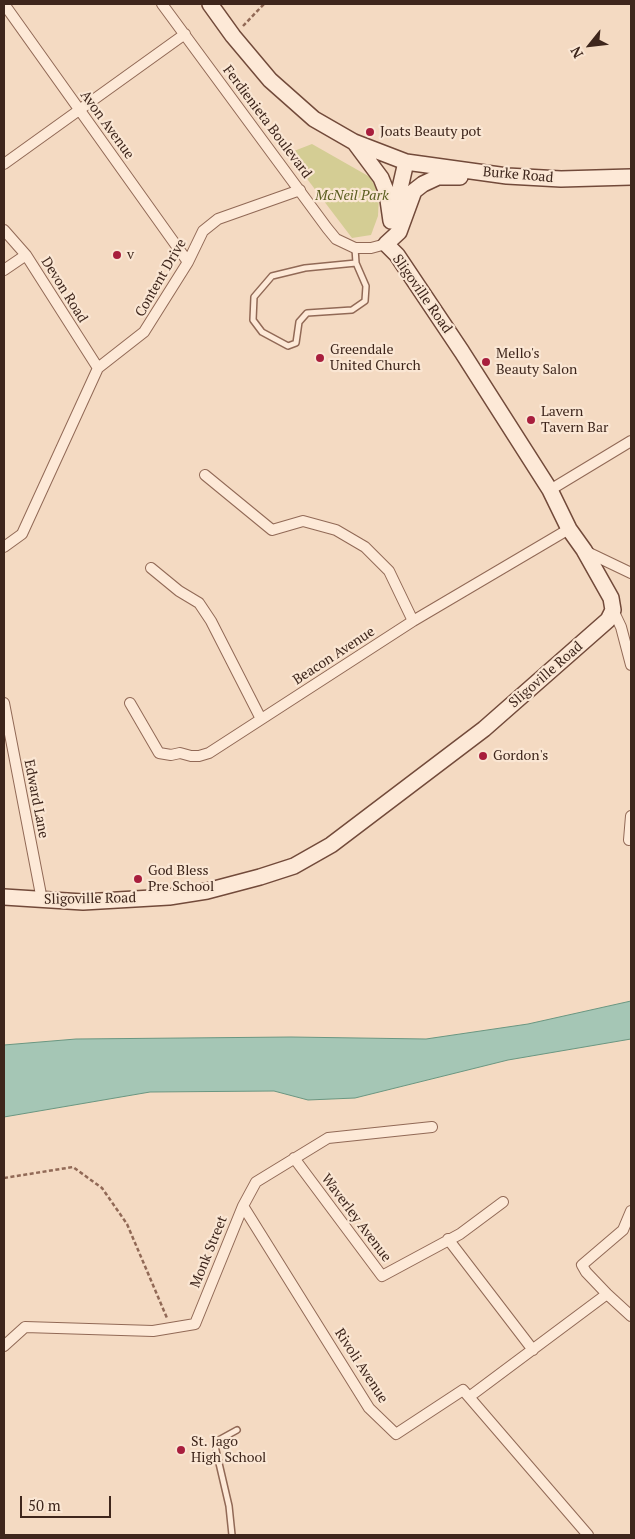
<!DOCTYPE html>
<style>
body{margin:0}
#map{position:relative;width:635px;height:1539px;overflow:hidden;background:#f4dac2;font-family:"PT Serif",serif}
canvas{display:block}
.frame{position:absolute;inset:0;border:5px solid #3e261c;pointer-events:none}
.north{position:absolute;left:565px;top:20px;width:50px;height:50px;-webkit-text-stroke:4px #fae6d3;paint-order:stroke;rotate:241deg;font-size:14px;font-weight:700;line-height:20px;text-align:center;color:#3e261c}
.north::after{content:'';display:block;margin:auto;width:18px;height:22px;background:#3e261c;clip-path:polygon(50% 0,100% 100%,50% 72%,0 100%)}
.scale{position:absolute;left:20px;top:1496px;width:91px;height:22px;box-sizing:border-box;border:2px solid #3e261c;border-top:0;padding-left:6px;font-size:15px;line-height:18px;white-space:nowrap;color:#3e261c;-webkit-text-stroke:4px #fae6d3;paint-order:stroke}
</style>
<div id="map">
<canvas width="635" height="1539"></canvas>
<div class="frame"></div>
<div class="north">N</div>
<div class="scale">50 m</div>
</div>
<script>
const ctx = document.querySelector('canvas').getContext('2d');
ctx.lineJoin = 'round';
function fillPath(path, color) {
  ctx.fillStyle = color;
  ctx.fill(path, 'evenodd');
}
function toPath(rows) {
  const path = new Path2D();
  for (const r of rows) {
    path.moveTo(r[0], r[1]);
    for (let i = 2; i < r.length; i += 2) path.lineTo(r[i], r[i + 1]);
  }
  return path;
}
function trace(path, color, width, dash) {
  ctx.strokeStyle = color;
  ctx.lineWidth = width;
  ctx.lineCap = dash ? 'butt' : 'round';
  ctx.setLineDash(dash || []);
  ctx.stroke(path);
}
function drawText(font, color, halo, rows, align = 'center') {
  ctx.font = font + ' "PT Serif",serif';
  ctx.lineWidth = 4.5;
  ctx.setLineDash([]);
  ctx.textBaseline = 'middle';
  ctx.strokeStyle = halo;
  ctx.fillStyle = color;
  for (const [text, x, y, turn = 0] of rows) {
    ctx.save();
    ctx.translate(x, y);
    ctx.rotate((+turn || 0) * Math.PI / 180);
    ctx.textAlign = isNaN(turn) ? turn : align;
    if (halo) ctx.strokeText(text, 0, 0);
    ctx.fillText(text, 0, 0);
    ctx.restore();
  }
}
fillPath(toPath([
 [312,144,370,177,379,194,378,216,371,235,352,238,295,163,294,151]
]), '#d4cd94');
const water = toPath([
 [631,1001,631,1039,508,1060,355,1098,308,1100,274,1091,150,1092,4,1117,4,1045,76,1039,291,1037,426,1039,528,1024,631,1001]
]);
fillPath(water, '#a5c6b5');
trace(water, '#6a9681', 1);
const lane = toPath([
 [355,248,356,263,366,286,365,301,352,310,307,313,299,322,296,343,288,346,262,332,253,320,254,297,272,276,305,268,356,263],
 [232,1535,229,1506,215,1446,217,1441,237,1430]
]);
const street = toPath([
 [4,4,188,262],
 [162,4,327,228,336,239,355,248,371,248,386,244],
 [4,164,185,34],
 [4,230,26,255,98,368],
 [4,270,26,255],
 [205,475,272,530,303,521,336,530,365,547,389,571,413,621],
 [550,490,631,441],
 [4,547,22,534,98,368,144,332,188,262,203,231,218,219,300,190],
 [585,551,631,573],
 [151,568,179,591,199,603,211,621,261,719],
 [613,610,621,627,631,665],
 [4,703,42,900],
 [130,703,159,753,171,755,180,753,191,756,199,756,209,753,413,621,569,529],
 [629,840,631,816],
 [294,1158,382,1276,460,1234,503,1202],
 [243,1206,369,1408,396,1434,463,1390,588,1535],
 [631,1211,623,1230,582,1265,586,1272,607,1294,631,1316],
 [448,1239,533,1350],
 [4,1346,25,1327,153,1331,195,1324,243,1206,256,1182,328,1138,432,1127],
 [469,1397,607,1294]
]);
const secondary = toPath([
 [210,4,233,36,270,80,314,119,354,142,406,162,507,176,561,179,631,177],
 [355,143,381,178,387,193,391,221],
 [392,216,400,188,406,162],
 [386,244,399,232,414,191,423,184,438,177,460,177],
 [4,897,83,902,169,897,207,891,260,877,294,866,331,845,484,729,608,620,613,610,611,598,584,550,569,529,550,490,462,352,397,255,386,244]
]);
trace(lane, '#916956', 8);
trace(street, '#916956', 12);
trace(secondary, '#724a3a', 18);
trace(toPath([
 [243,26,264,4],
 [4,1178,73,1167,102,1188,127,1224,167,1318]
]), '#916956', 2.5, [4, 2.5]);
trace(lane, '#fde9d7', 5);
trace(street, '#fde9d7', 10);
trace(secondary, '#fde9d7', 15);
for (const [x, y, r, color] of [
 [370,132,5,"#a81e3d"],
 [117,255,5,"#a81e3d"],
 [320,358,5,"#a81e3d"],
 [486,362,5,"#a81e3d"],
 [531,420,5,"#a81e3d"],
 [483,756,5,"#a81e3d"],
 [138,879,5,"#a81e3d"],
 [181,1450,5,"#a81e3d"]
]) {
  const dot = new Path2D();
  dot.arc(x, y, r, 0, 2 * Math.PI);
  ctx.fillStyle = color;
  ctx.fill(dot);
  trace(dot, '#fae6d3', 2);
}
drawText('14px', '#3e261c', '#fae6d3', [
 ["Ferdienieta Boulevard",267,122,53],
 ["Avon Avenue",107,125,54],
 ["Burke Road",518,175,5],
 ["Content Drive",161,278,-60],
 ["Devon Road",64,290,58],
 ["Sligoville Road",422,294,55],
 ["Beacon Avenue",334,656,-33],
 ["Sligoville Road",546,675,-41],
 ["Edward Lane",36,799,79],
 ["Sligoville Road",90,899,-1],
 ["Waverley Avenue",356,1218,53],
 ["Monk Street",209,1252,-68],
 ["Rivoli Avenue",361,1366,57]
]);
drawText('14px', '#3e261c', '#fae6d3', [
 ["Joats Beauty pot",380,132],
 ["v",127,255],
 ["Greendale",330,350],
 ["United Church",330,366],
 ["Mello's",496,354],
 ["Beauty Salon",496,370],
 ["Lavern",541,412],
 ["Tavern Bar",541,428],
 ["Gordon's",493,756],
 ["God Bless",148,871],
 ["Pre School",148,887],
 ["St. Jago",191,1442],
 ["High School",191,1458]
], 'left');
drawText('italic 14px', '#5b5e20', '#fae6d3', [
 ["McNeil Park",352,196]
]);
</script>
